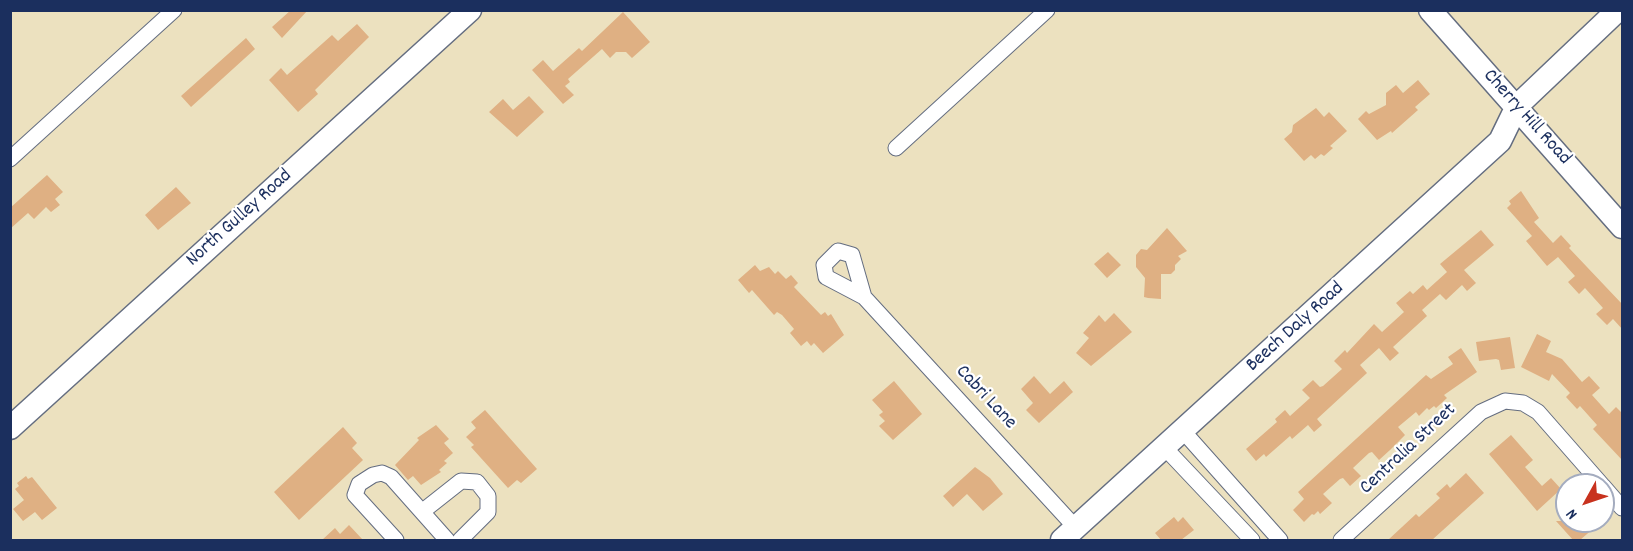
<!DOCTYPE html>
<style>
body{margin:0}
#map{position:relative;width:1633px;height:551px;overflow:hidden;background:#ece1bf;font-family:Dekko,sans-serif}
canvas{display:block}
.frame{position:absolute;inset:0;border:12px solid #1b2f5e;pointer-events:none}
.north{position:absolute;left:1555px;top:473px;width:60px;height:60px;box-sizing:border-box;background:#fff;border:2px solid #a4acbf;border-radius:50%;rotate:230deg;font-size:16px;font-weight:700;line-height:24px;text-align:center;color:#1b2f5e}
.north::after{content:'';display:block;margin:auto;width:21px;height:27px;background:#c8321e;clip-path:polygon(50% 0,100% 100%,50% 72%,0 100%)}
</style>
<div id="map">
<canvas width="1633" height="551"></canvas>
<div class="frame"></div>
<div class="north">N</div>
</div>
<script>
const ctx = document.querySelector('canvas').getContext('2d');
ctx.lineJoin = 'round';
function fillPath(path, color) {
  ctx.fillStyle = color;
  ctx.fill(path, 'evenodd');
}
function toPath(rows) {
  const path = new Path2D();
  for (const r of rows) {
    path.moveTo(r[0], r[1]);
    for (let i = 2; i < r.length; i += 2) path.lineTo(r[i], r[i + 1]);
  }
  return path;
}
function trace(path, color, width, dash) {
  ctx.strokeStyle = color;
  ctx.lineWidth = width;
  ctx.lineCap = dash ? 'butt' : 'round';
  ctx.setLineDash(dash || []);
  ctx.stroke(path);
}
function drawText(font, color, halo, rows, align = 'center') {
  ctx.font = font + ' Dekko,sans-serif';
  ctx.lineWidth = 4.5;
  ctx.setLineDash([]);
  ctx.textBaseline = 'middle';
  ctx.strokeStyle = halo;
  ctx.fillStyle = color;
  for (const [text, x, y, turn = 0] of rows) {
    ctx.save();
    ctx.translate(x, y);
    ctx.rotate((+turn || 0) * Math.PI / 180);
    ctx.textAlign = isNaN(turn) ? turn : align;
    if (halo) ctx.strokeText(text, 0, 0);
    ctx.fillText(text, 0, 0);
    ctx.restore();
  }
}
fillPath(toPath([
 [291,10,308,10,282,38,272,27],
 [623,12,650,42,632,58,626,52,616,52,610,58,602,49,568,79,570,82,565,86,574,95,563,104,532,70,543,60,553,71,579,48,582,51],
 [357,24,369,37,315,90,318,94,298,112,269,80,281,68,287,75,332,35,338,41],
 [246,38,255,49,191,107,181,96],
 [1418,80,1430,94,1415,107,1418,110,1392,133,1391,131,1377,140,1358,119,1366,111,1369,114,1386,105,1386,93,1396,85,1403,93],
 [529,96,544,112,517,137,489,112,503,99,513,110],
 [1316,108,1324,117,1329,112,1347,131,1330,146,1333,148,1324,156,1321,154,1315,159,1311,155,1304,161,1284,139,1292,132,1293,125],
 [47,175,63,192,55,199,60,205,51,212,46,207,34,219,28,213,10,229,10,208],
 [176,187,191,203,158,230,145,215],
 [1521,191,1539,218,1534,222,1553,243,1561,235,1571,246,1569,248,1623,305,1623,330,1613,319,1607,325,1596,314,1603,308,1585,288,1579,294,1568,282,1575,276,1558,257,1547,266,1526,241,1532,236,1507,208,1511,204,1509,201],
 [1167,228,1187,251,1178,256,1181,259,1175,265,1175,270,1171,274,1161,274,1161,299,1148,298,1144,297,1145,278,1136,267,1136,255,1141,249,1147,250],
 [1481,230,1494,245,1464,270,1476,283,1467,291,1462,285,1446,300,1440,294,1422,310,1427,316,1393,347,1399,353,1390,361,1379,348,1360,365,1367,373,1317,419,1322,425,1314,432,1308,425,1292,439,1290,436,1266,457,1264,454,1256,461,1246,449,1277,422,1275,419,1285,410,1290,416,1310,398,1302,390,1313,380,1320,387,1323,386,1342,369,1334,361,1345,350,1347,353,1374,324,1382,332,1404,312,1396,303,1410,291,1413,294,1423,285,1427,290,1447,272,1440,264],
 [1108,252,1121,265,1107,278,1094,264],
 [755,265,760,271,769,267,775,274,778,271,786,279,791,275,798,283,794,287,821,315,825,312,828,316,831,314,844,335,823,353,814,343,811,346,807,341,801,346,790,333,794,329,782,315,777,312,774,315,752,290,749,293,738,280],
 [1114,313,1132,332,1091,366,1076,353,1089,338,1083,333,1099,315,1105,322],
 [1537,334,1551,341,1546,352,1562,359,1582,382,1589,376,1600,388,1592,395,1609,414,1616,407,1623,414,1623,461,1593,429,1597,425,1580,406,1577,409,1566,397,1570,393,1552,374,1549,381,1521,367],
 [1510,337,1515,368,1501,370,1499,360,1496,359,1479,361,1476,342],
 [1461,348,1477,372,1444,395,1447,398,1436,408,1434,406,1429,410,1427,408,1419,416,1416,412,1398,427,1405,435,1390,450,1379,460,1372,452,1369,453,1353,468,1361,476,1350,486,1343,478,1340,479,1323,494,1332,503,1320,514,1318,511,1314,515,1312,514,1304,522,1293,510,1304,499,1298,492,1426,375,1431,379,1453,364,1448,357],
 [1034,376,1050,394,1064,381,1073,392,1039,423,1026,410,1033,403,1021,389],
 [894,381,922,414,893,440,879,426,885,421,879,415,883,412,872,400],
 [485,410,537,469,521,483,517,480,508,488,471,447,474,445,466,437,476,428,471,422],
 [436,425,449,439,444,443,453,453,444,461,447,463,439,470,441,472,421,485,413,476,408,480,395,465,419,440,417,438],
 [343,427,357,443,352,448,363,460,299,520,274,492],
 [1511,435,1533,460,1525,467,1542,486,1551,478,1561,489,1537,511,1489,454],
 [975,467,990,478,1003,494,983,511,967,494,953,507,943,496],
 [1466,473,1484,493,1432,540,1388,540,1416,514,1419,517,1440,498,1436,494,1447,484,1450,488],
 [26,476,28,479,32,477,57,508,42,520,35,512,23,521,13,509,24,500,15,489,19,486,17,483],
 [1174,517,1178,522,1183,517,1194,530,1181,540,1161,540,1155,533],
 [1556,521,1588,521,1594,528,1580,540,1573,540],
 [349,525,363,540,322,540,335,528,340,534]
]), '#dfb083');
const street = toPath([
 [896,148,1047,10],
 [10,159,174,10],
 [864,297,826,277,824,265,838,251,852,255,864,297,1076,528],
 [1183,431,1280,540],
 [1165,448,1252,540],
 [1603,486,1622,508],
 [423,511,461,481,477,482,488,496,488,512,460,540],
 [396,540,355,495,359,484,373,475,382,473,391,477,447,540],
 [1341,540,1481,412,1505,401,1523,403,1538,412,1602,485]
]);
const secondary = toPath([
 [1430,10,1622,227],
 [10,428,470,10],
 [1062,540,1500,141,1517,106,1618,10]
]);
trace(street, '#646d80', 17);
trace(secondary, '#646d80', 25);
trace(street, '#fff', 15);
trace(secondary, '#fff', 22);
drawText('20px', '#1b2f5e', '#fff', [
 ["Cherry Hill Road",1526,118,48],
 ["North Gulley Road",240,219,-42],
 ["Beech Daly Road",1296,328,-42],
 ["Cabri Lane",985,398,47],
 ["Centralia Street",1409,450,-43]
]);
</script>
